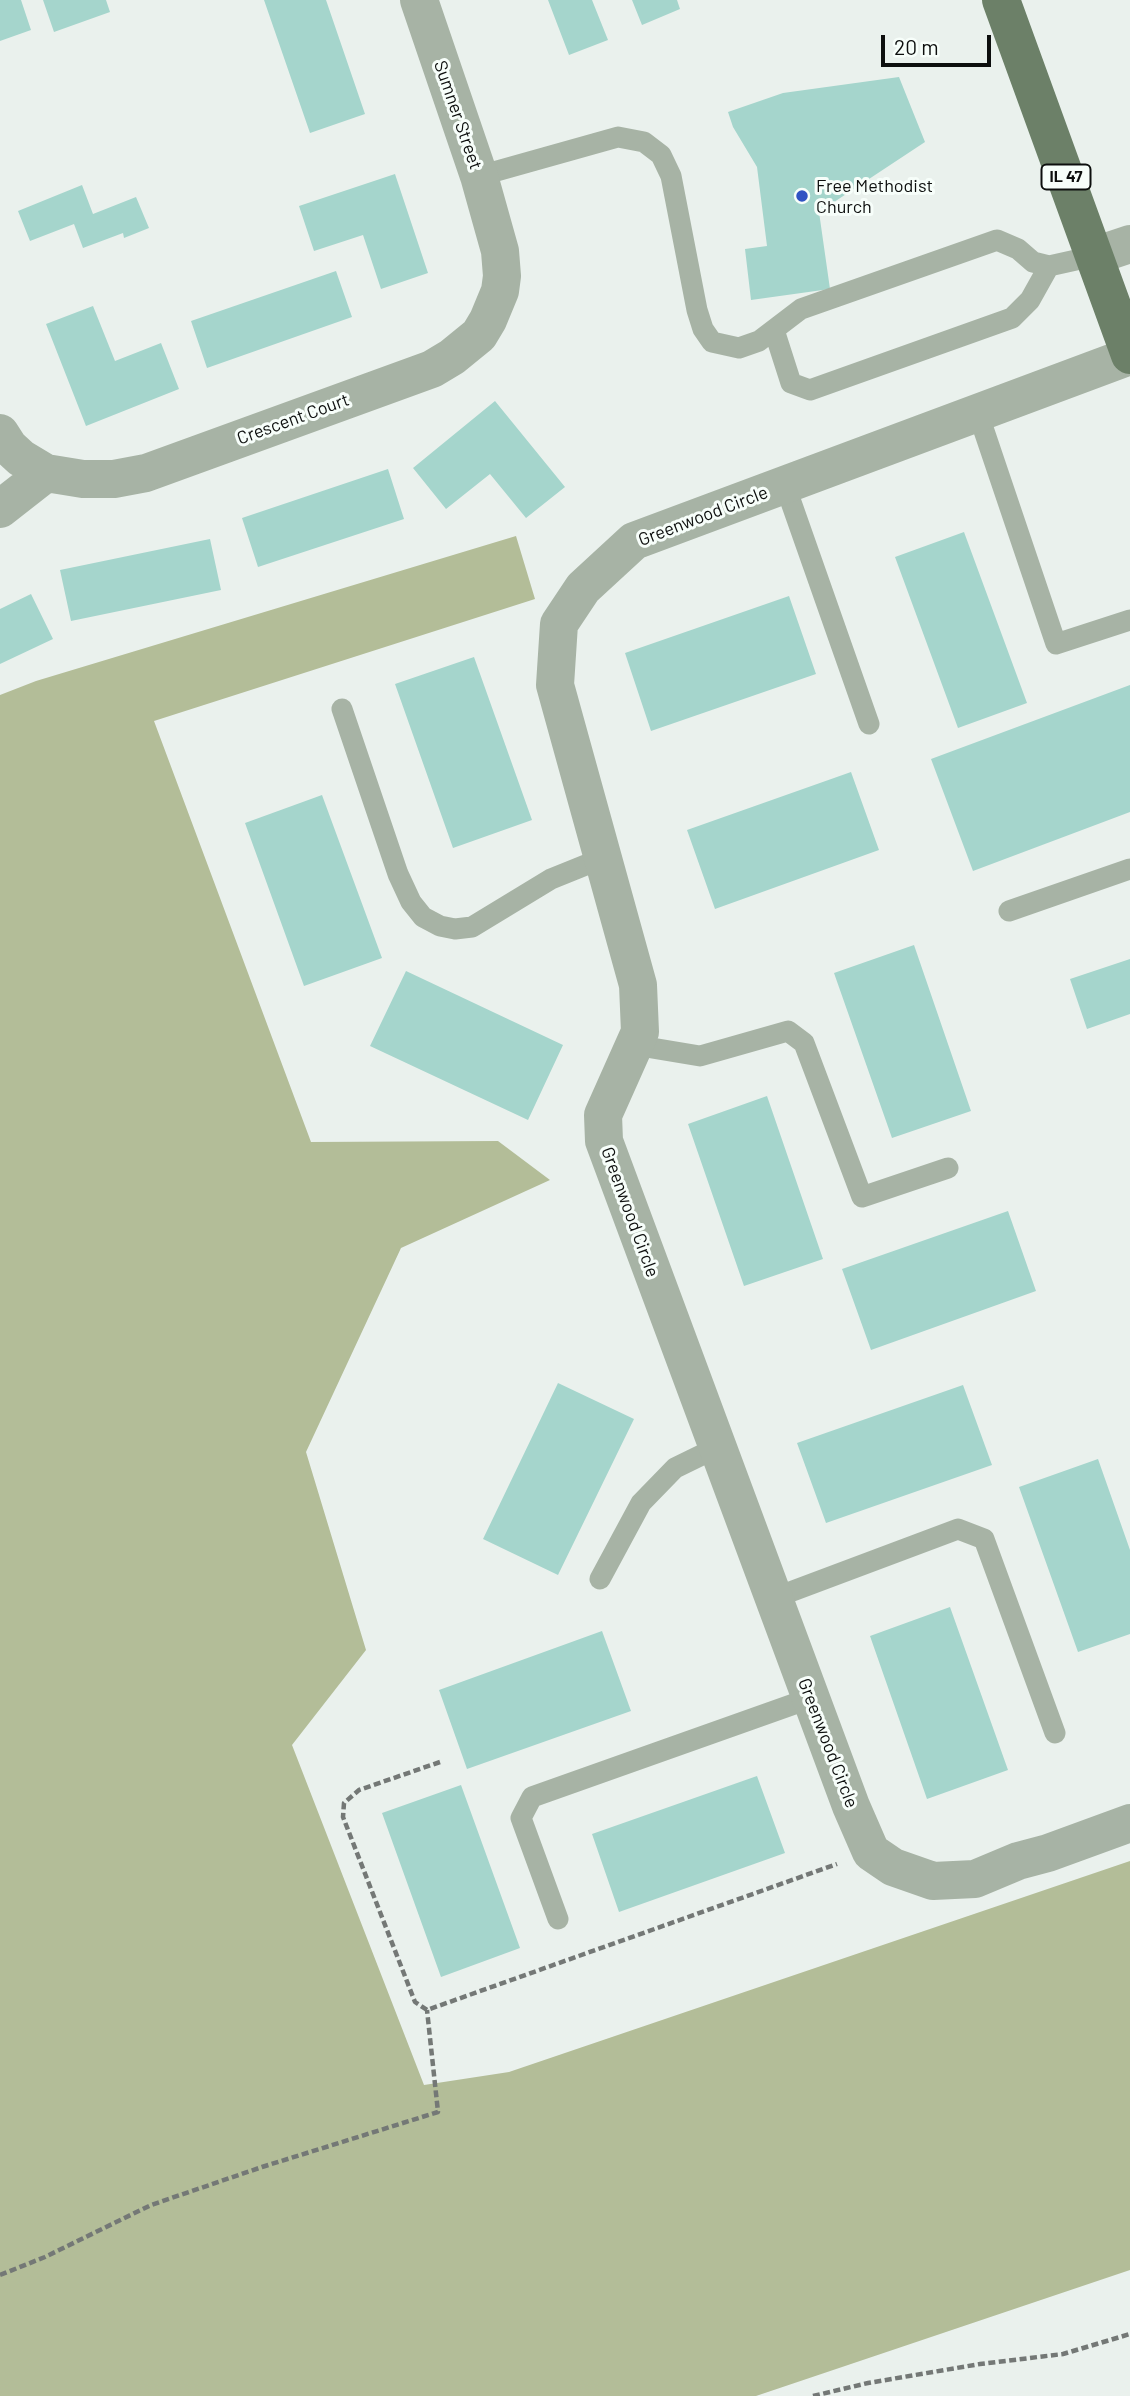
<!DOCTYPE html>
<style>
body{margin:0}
#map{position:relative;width:1130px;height:2396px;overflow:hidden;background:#eaf1ed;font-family:Barlow,sans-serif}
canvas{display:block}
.scale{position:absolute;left:881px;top:35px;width:110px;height:32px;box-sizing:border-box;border:4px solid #0d0f0e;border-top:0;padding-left:9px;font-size:21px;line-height:24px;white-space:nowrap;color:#0d0f0e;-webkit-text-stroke:5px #f7fefa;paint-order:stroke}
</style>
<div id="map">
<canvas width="1130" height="2396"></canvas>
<div class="scale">20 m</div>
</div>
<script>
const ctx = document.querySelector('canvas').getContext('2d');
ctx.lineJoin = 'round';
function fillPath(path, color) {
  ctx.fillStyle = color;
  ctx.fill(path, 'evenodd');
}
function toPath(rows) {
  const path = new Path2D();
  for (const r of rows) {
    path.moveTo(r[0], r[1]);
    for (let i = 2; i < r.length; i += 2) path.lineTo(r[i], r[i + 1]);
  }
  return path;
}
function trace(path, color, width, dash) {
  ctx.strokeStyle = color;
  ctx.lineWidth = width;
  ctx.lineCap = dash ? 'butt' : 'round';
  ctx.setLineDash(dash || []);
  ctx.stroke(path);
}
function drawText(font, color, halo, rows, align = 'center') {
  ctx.font = font + ' Barlow,sans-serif';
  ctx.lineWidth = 6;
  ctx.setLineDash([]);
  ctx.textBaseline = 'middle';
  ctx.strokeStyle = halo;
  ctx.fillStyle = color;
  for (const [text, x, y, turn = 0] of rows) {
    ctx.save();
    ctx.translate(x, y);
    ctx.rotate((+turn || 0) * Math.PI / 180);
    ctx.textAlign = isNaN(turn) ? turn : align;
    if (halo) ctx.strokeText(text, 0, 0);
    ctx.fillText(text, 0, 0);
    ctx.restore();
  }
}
fillPath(toPath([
 [516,536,535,599,154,721,311,1142,498,1141,550,1180,401,1248,306,1452,366,1650,292,1745,424,2085,509,2072,1130,1861,1130,2270,756,2396,0,2396,0,695,36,681]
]), '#b3bd98');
fillPath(toPath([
 [0,0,21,0,31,30,0,41],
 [43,0,106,0,110,12,54,32],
 [264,0,326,0,365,114,310,133],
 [548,0,592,0,608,40,569,55],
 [632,0,677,0,680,9,642,25],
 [899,77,925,142,819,212,830,289,751,300,745,249,767,246,757,167,733,127,728,112,783,93],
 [395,174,428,273,381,289,363,235,314,251,299,206],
 [82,185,93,214,136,197,149,228,124,238,123,233,83,248,74,224,30,241,18,211],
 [336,271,352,317,207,368,191,321],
 [93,306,115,361,161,343,179,389,86,426,46,324],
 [495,401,565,487,526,518,490,474,446,509,413,468],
 [388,469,404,519,258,567,242,518],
 [964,532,1027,703,958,728,895,557],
 [210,539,221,590,71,621,60,570],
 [31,594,53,639,0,664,0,609],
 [789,596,816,674,651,731,625,653],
 [474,657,532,820,453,848,395,684],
 [1130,685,1130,812,973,871,931,759],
 [851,772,879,850,715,909,687,830],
 [322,795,382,958,304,986,245,823],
 [914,945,971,1111,892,1138,834,973],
 [1130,959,1130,1014,1087,1029,1070,979],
 [406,971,563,1045,528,1120,370,1046],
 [767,1096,823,1259,744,1286,688,1124],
 [1008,1211,1036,1291,871,1350,842,1269],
 [558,1383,634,1419,558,1575,483,1539],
 [963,1385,992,1465,826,1523,797,1443],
 [1098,1459,1130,1550,1130,1634,1078,1652,1019,1487],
 [950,1607,1008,1770,927,1799,870,1636],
 [602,1631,631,1711,467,1769,439,1690],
 [757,1776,785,1853,619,1912,592,1834],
 [461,1785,520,1948,441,1977,382,1813]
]), '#a5d5cc');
trace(toPath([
 [440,1762,359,1790,344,1803,343,1817,415,2002,427,2010,837,1864],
 [0,2275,45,2257,151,2205,262,2167,438,2112,427,2010],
 [813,2396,868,2383,980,2364,1063,2354,1130,2334]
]), '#747876', 4.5, [7, 3.5]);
trace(toPath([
 [479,176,618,137,644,142,661,155,671,176,697,310,703,329,712,342,739,348,759,341,801,309,997,240,1018,249,1033,262,1049,266,1094,256],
 [774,330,791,383,810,390,1012,318,1030,300,1049,266],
 [978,413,1056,644,1130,620],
 [785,485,869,724],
 [342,709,398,874,411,902,423,917,440,926,455,929,472,927,551,879,603,858],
 [1009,911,1130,869],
 [634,1045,700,1056,788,1031,804,1043,862,1197,948,1168],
 [600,1579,641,1503,675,1468,718,1447],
 [774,1598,958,1529,984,1539,1055,1733],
 [558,1919,521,1818,532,1797,811,1698]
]), '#a7b3a5', 21);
trace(toPath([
 [1094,256,1130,244],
 [1130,356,634,541,583,588,559,624,555,685,638,985,640,1032,603,1115,604,1141,851,1806,871,1852,893,1867,933,1881,975,1879,1018,1861,1048,1853,1130,1823],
 [0,433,9,447,21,458,46,473],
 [0,509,46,473,83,479,114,479,146,473,432,369,452,357,479,335,488,320,500,291,502,276,500,251,479,176,419,0]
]), '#a7b3a5', 38);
trace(toPath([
 [1001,0,1130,355]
]), '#6c8068', 38);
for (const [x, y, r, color] of [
 [802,196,7,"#3053c3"]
]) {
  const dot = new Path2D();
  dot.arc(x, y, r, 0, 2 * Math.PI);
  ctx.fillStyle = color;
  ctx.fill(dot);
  trace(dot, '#f7fefa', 2.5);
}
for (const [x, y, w] of [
 [1066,177,49]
]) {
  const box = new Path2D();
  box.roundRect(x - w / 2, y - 12.5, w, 25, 5);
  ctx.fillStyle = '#f7fefa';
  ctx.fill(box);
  trace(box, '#0d0f0e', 2);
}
drawText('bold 16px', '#0d0f0e', null, [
 ["IL 47",1066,177]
]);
drawText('18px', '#0d0f0e', '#f7fefa', [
 ["Sumner Street",458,115,71],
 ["Crescent Court",293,419,-20],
 ["Greenwood Circle",703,516,-21],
 ["Greenwood Circle",630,1212,70],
 ["Greenwood Circle",828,1743,69]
]);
drawText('18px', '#0d0f0e', '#f7fefa', [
 ["Free Methodist",816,186],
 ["Church",816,207]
], 'left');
</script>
